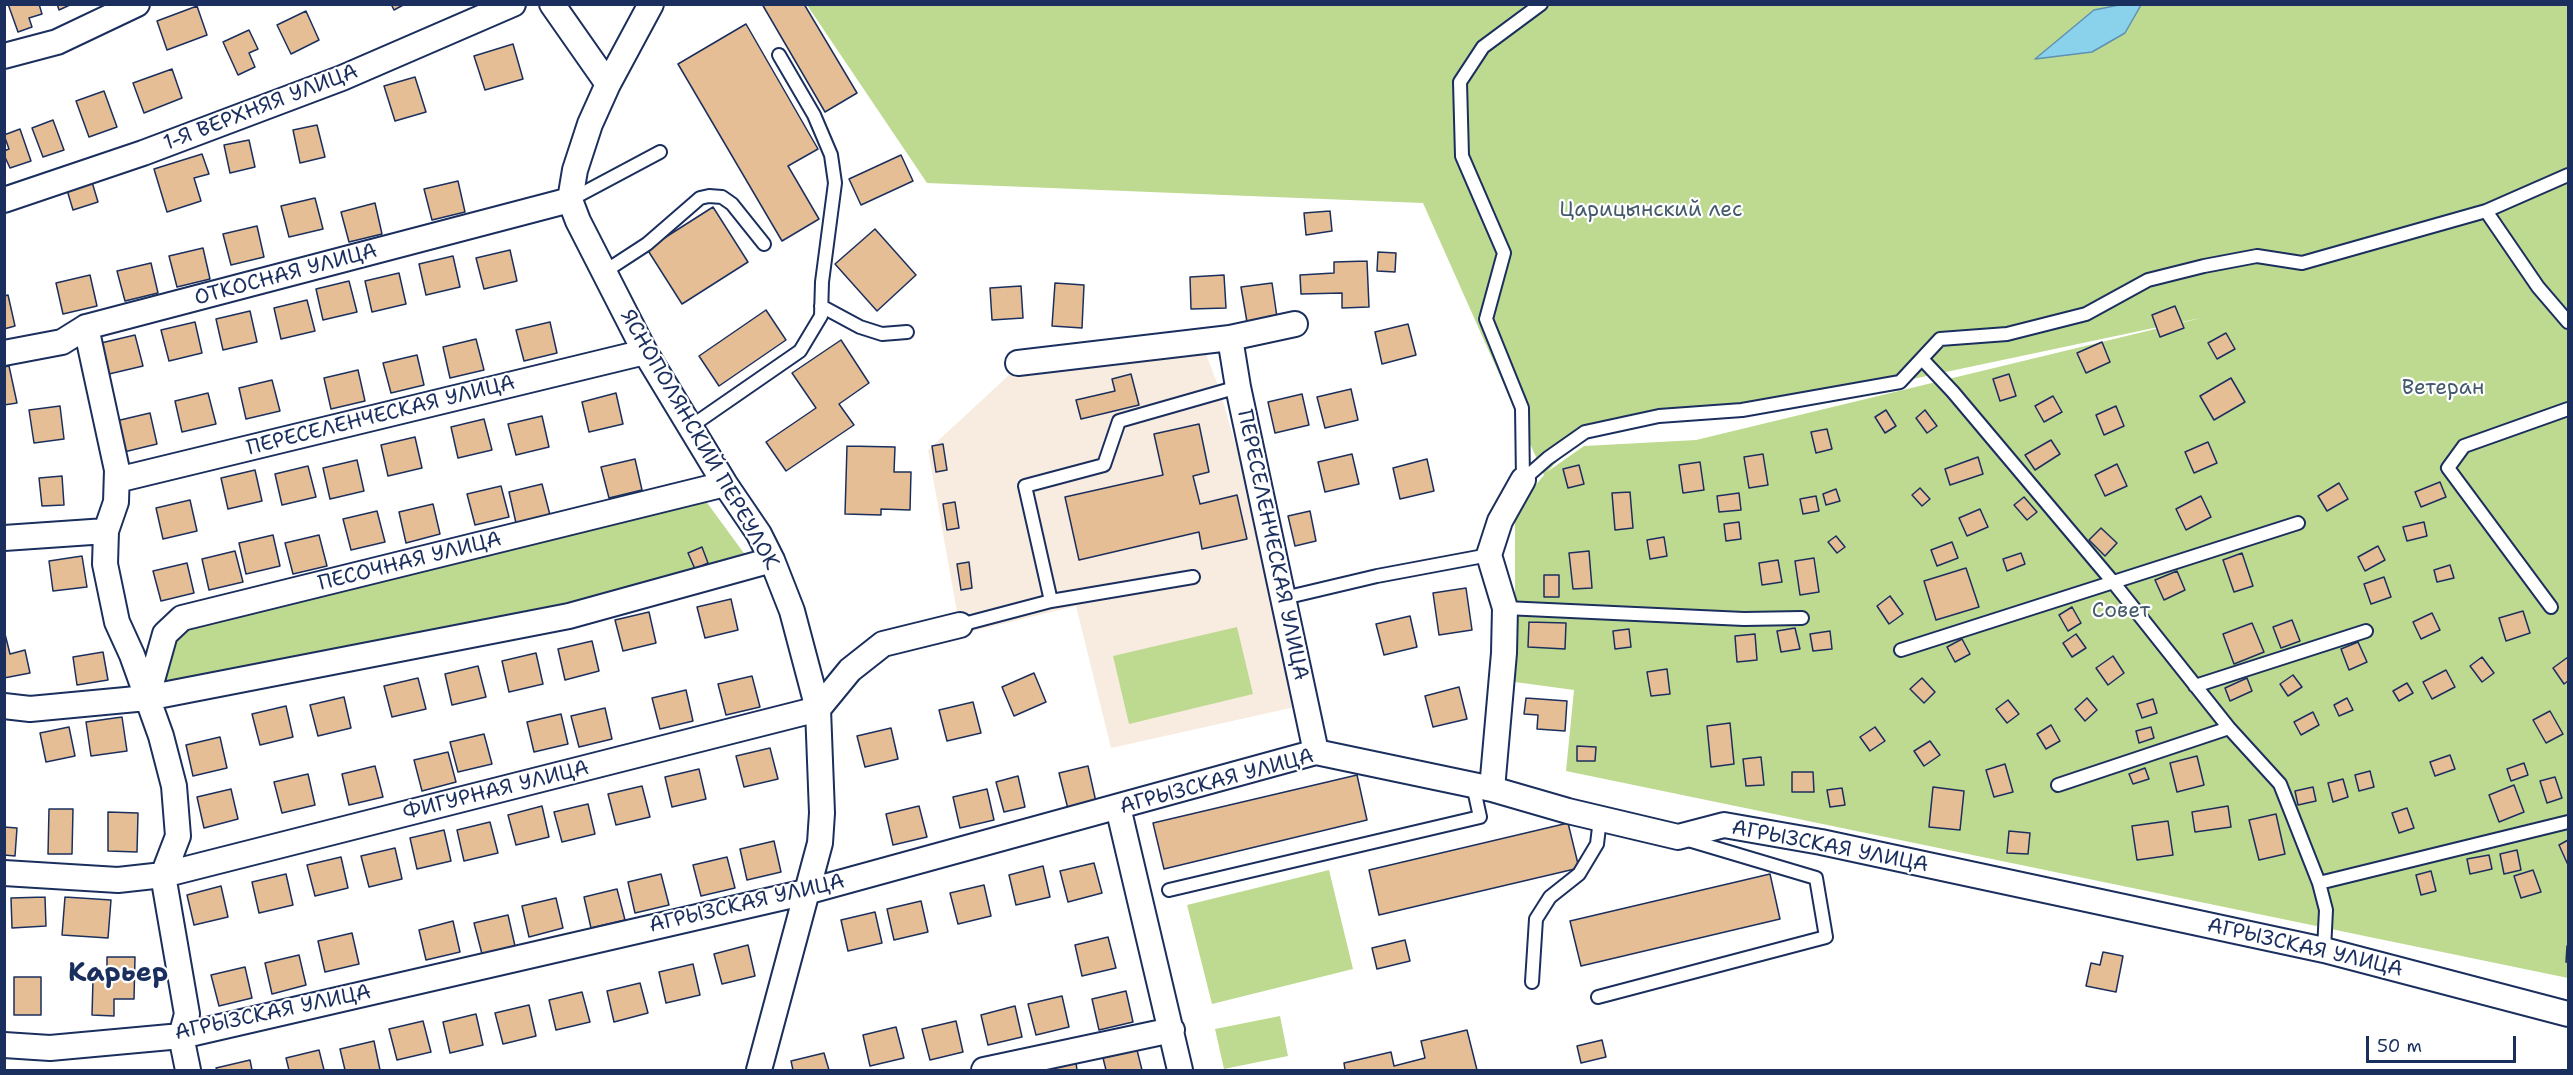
<!DOCTYPE html>
<meta charset="utf-8">
<style>
body{margin:0}
#map{position:relative;width:2573px;height:1075px;overflow:hidden;background:#fff;font-family:"Shantell Sans",sans-serif}
canvas{display:block}
.frame{position:absolute;inset:0;border:6px solid #1b2f5e;pointer-events:none}
.scale{position:absolute;left:2366px;top:1036px;width:150px;height:27px;box-sizing:border-box;border:3px solid #1b2f5e;border-top:0;padding-left:8px;font-size:18px;line-height:21px;white-space:nowrap;color:#1b2f5e;-webkit-text-stroke:4px #fff;paint-order:stroke}
</style>
<div id="map">
<canvas width="2573" height="1075"></canvas>
<div class="frame"></div>
<div class="scale">50 m</div>
</div>
<script>
const ctx = document.querySelector('canvas').getContext('2d');
ctx.lineJoin = 'round';
function fillPath(path, color) {
  ctx.fillStyle = color;
  ctx.fill(path, 'evenodd');
}
function toPath(rows) {
  const path = new Path2D();
  for (const r of rows) {
    path.moveTo(r[0], r[1]);
    for (let i = 2; i < r.length; i += 2) path.lineTo(r[i], r[i + 1]);
  }
  return path;
}
function trace(path, color, width, dash) {
  ctx.strokeStyle = color;
  ctx.lineWidth = width;
  ctx.lineCap = dash ? 'butt' : 'round';
  ctx.setLineDash(dash || []);
  ctx.stroke(path);
}
function drawText(font, color, halo, rows, align = 'center') {
  ctx.font = font + ' "Shantell Sans",sans-serif';
  ctx.lineWidth = 4.5;
  ctx.setLineDash([]);
  ctx.textBaseline = 'middle';
  ctx.strokeStyle = halo;
  ctx.fillStyle = color;
  for (const [text, x, y, turn = 0] of rows) {
    ctx.save();
    ctx.translate(x, y);
    ctx.rotate((+turn || 0) * Math.PI / 180);
    ctx.textAlign = isNaN(turn) ? turn : align;
    if (halo) ctx.strokeText(text, 0, 0);
    ctx.fillText(text, 0, 0);
    ctx.restore();
  }
}
fillPath(toPath([
 [1203,346,1220,391,1245,477,1295,707,1111,748,1076,606,961,634,928,450,1009,375,1016,371]
]), '#f7ecdf');
fillPath(toPath([
 [807,5,2568,5,2568,978,1566,771,1574,690,1515,682,1515,510,1544,475,1423,203,927,183],
 [2201,318,1696,440,1584,446,1547,472,1585,432,1889,384],
 [697,489,757,571,163,699,160,631],
 [1237,627,1253,694,1129,724,1113,656],
 [1329,870,1353,969,1212,1004,1187,905],
 [1280,1016,1288,1056,1224,1069,1215,1029]
]), '#beda91');
const water = toPath([
 [2119,5,2141,5,2125,33,2092,52,2035,59,2094,10,2119,5]
]);
fillPath(water, '#8ad2eb');
trace(water, '#5e91b3', 1.5);
const building = toPath([
 [8,4,39,4,42,14,29,18,32,27,18,32,8,4],
 [57,4,72,4,59,10,57,4],
 [391,4,405,4,394,10,391,4],
 [762,4,804,4,857,93,825,112,762,4],
 [197,6,207,35,167,50,157,21,197,6],
 [306,11,319,40,291,54,277,25,306,11],
 [746,24,818,149,788,166,819,219,782,241,678,64,746,24],
 [249,30,258,49,249,53,255,67,238,75,223,42,249,30],
 [513,44,523,79,485,90,474,56,513,44],
 [172,69,182,98,144,113,133,83,172,69],
 [415,77,426,112,395,121,384,86,415,77],
 [104,91,117,127,89,137,76,101,104,91],
 [53,120,64,150,43,157,32,128,53,120],
 [317,125,325,157,300,163,293,130,317,125],
 [20,129,31,161,10,168,4,155,4,151,9,149,4,135,20,129],
 [249,140,255,167,230,173,224,145,249,140],
 [202,154,209,174,194,178,201,201,167,212,154,169,202,154],
 [901,155,913,181,861,205,849,179,901,155],
 [458,181,465,212,432,220,424,189,458,181],
 [92,182,98,202,73,210,67,190,92,182],
 [315,198,323,229,289,237,281,206,315,198],
 [375,203,382,234,349,242,341,212,375,203],
 [713,207,748,262,682,304,647,249,713,207],
 [1330,211,1332,231,1306,235,1304,213,1330,211],
 [257,226,264,257,231,265,223,234,257,226],
 [875,229,916,275,877,311,835,264,875,229],
 [203,248,210,279,177,287,169,256,203,248],
 [510,250,517,281,484,289,476,258,510,250],
 [1378,252,1396,253,1395,272,1377,271,1378,252],
 [453,256,460,287,426,295,419,264,453,256],
 [1367,261,1369,307,1342,308,1342,293,1301,294,1300,275,1334,273,1334,262,1367,261],
 [151,263,158,293,125,301,117,271,151,263],
 [399,273,406,304,372,312,365,281,399,273],
 [90,275,97,306,63,314,56,283,90,275],
 [1224,275,1226,308,1191,309,1190,277,1224,275],
 [349,281,357,312,323,320,316,289,349,281],
 [1055,283,1084,285,1082,328,1052,326,1055,283],
 [1272,283,1277,317,1247,322,1241,287,1272,283],
 [1021,286,1023,318,992,320,990,288,1021,286],
 [8,295,15,326,4,329,4,296,8,295],
 [307,300,315,331,281,339,274,308,307,300],
 [2175,306,2184,328,2160,337,2152,315,2175,306],
 [766,310,786,340,719,386,699,356,766,310],
 [250,311,257,342,223,350,216,319,250,311],
 [195,322,202,353,169,361,161,330,195,322],
 [550,322,557,353,524,361,516,330,550,322],
 [1408,324,1416,355,1382,364,1375,332,1408,324],
 [2226,333,2235,349,2217,359,2208,343,2226,333],
 [135,335,143,366,109,374,101,343,135,335],
 [476,339,484,370,450,378,443,347,476,339],
 [841,340,869,383,839,404,854,425,786,471,766,442,816,408,792,373,841,340],
 [2102,342,2110,362,2086,373,2077,353,2102,342],
 [417,355,424,385,391,393,383,363,417,355],
 [9,366,17,403,4,405,4,367,9,366],
 [358,370,365,401,331,409,324,378,358,370],
 [1131,374,1139,405,1081,419,1076,400,1115,391,1112,379,1131,374],
 [2009,374,2016,396,2000,401,1993,379,2009,374],
 [2231,378,2245,402,2214,420,2200,396,2231,378],
 [272,380,280,411,246,419,239,388,272,380],
 [1351,389,1358,420,1325,428,1317,397,1351,389],
 [208,393,216,424,182,432,175,401,208,393],
 [616,393,623,424,589,432,582,402,616,393],
 [1302,394,1309,425,1275,433,1268,402,1302,394],
 [2053,396,2062,412,2044,422,2035,406,2053,396],
 [60,406,64,439,34,443,29,410,60,406],
 [2116,406,2124,426,2104,435,2096,415,2116,406],
 [1886,410,1896,426,1885,433,1875,417,1886,410],
 [1925,410,1937,426,1927,433,1916,418,1925,410],
 [150,413,157,444,124,452,116,421,150,413],
 [542,416,549,447,516,455,508,424,542,416],
 [484,419,492,450,458,458,451,427,484,419],
 [1199,424,1209,472,1193,476,1200,504,1237,495,1247,539,1202,549,1199,532,1079,560,1065,497,1163,475,1154,434,1199,424],
 [1827,429,1832,449,1816,453,1811,432,1827,429],
 [415,437,422,468,388,476,381,445,415,437],
 [2051,440,2060,454,2035,470,2025,455,2051,440],
 [2208,442,2217,463,2194,473,2185,452,2208,442],
 [943,444,947,470,936,472,932,446,943,444],
 [847,446,895,447,894,472,911,472,910,510,881,509,881,515,845,514,847,446],
 [1352,454,1359,484,1325,492,1318,462,1352,454],
 [1763,454,1768,485,1749,488,1744,457,1763,454],
 [1978,457,1983,474,1950,485,1945,469,1978,457],
 [635,459,642,490,609,498,601,467,635,459],
 [1427,459,1434,491,1400,499,1393,468,1427,459],
 [357,460,364,491,330,499,323,468,357,460],
 [1700,462,1704,490,1683,493,1679,465,1700,462],
 [2117,464,2127,486,2105,496,2095,475,2117,464],
 [1579,465,1584,484,1568,488,1563,469,1579,465],
 [308,466,316,497,282,505,275,474,308,466],
 [255,470,262,501,228,509,221,478,255,470],
 [62,476,64,505,42,506,39,478,62,476],
 [2440,482,2446,497,2421,507,2415,492,2440,482],
 [2339,483,2348,499,2327,511,2318,496,2339,483],
 [542,484,550,515,516,523,509,492,542,484],
 [501,486,509,517,475,525,467,494,501,486],
 [1920,488,1930,499,1922,506,1912,495,1920,488],
 [1836,489,1840,501,1826,505,1823,494,1836,489],
 [1630,492,1633,528,1615,530,1612,493,1630,492],
 [1739,493,1741,510,1719,512,1717,496,1739,493],
 [1816,496,1819,511,1803,514,1800,499,1816,496],
 [2201,496,2211,517,2186,530,2176,509,2201,496],
 [2024,497,2037,512,2027,520,2014,505,2024,497],
 [190,500,197,531,163,539,156,508,190,500],
 [955,502,959,528,947,530,943,504,955,502],
 [433,504,440,534,406,543,399,512,433,504],
 [1980,509,1988,527,1967,536,1959,518,1980,509],
 [377,511,385,542,351,550,343,519,377,511],
 [1310,511,1316,541,1295,546,1288,516,1310,511],
 [1739,522,1741,539,1726,541,1724,524,1739,522],
 [2424,522,2427,536,2407,541,2403,527,2424,522],
 [2101,528,2117,543,2105,556,2089,540,2101,528],
 [273,535,280,566,246,574,239,543,273,535],
 [319,535,327,566,293,574,285,543,319,535],
 [1836,536,1845,547,1837,553,1828,542,1836,536],
 [1664,537,1667,556,1650,559,1647,540,1664,537],
 [1952,542,1958,558,1937,566,1931,550,1952,542],
 [2378,546,2385,560,2365,571,2358,557,2378,546],
 [702,547,708,563,695,569,688,553,702,547],
 [235,551,243,582,209,590,202,559,235,551],
 [1589,551,1592,588,1573,589,1569,553,1589,551],
 [2021,553,2025,564,2007,571,2003,559,2021,553],
 [2242,553,2253,586,2234,592,2223,560,2242,553],
 [82,556,87,587,53,591,49,561,82,556],
 [1814,558,1819,592,1800,595,1795,561,1814,558],
 [1778,560,1782,582,1762,585,1759,563,1778,560],
 [969,562,972,588,961,590,957,564,969,562],
 [187,563,194,593,161,601,153,571,187,563],
 [2450,565,2454,578,2437,582,2434,570,2450,565],
 [1966,568,1979,607,1936,620,1924,581,1966,568],
 [2177,571,2185,590,2164,600,2155,580,2177,571],
 [1544,575,1559,575,1559,597,1544,597,1544,575],
 [2384,577,2391,597,2371,604,2364,584,2384,577],
 [1466,588,1472,630,1439,635,1433,593,1466,588],
 [1890,596,1903,614,1889,624,1877,606,1890,596],
 [731,599,738,630,705,638,697,607,731,599],
 [2072,607,2081,623,2068,631,2059,615,2072,607],
 [2523,611,2530,633,2506,641,2499,618,2523,611],
 [649,612,656,643,623,651,615,620,649,612],
 [2432,613,2440,630,2421,639,2413,622,2432,613],
 [1410,616,1417,647,1384,655,1376,624,1410,616],
 [2292,620,2300,641,2281,648,2273,627,2292,620],
 [1529,622,1566,623,1565,649,1528,647,1529,622],
 [2252,623,2264,652,2234,664,2223,634,2252,623],
 [1795,628,1800,649,1781,652,1777,631,1795,628],
 [1629,629,1631,647,1615,649,1613,631,1629,629],
 [4,630,10,654,25,650,30,673,4,678,4,630],
 [1830,631,1832,649,1813,651,1810,634,1830,631],
 [1755,634,1757,660,1737,662,1735,636,1755,634],
 [2076,634,2086,648,2072,657,2063,643,2076,634],
 [1962,639,1970,654,1955,662,1947,647,1962,639],
 [592,641,599,671,565,680,558,649,592,641],
 [2358,642,2367,662,2349,670,2341,649,2358,642],
 [103,652,108,680,77,685,73,657,103,652],
 [536,653,543,684,509,692,502,661,536,653],
 [2113,656,2124,673,2108,685,2096,668,2113,656],
 [2482,657,2494,673,2482,682,2470,666,2482,657],
 [2568,657,2568,681,2564,684,2553,668,2568,657],
 [478,666,486,697,452,705,445,674,478,666],
 [1667,669,1670,694,1651,696,1647,672,1667,669],
 [2446,670,2455,687,2432,699,2423,682,2446,670],
 [1034,673,1046,702,1014,716,1002,687,1034,673],
 [2293,675,2302,687,2288,696,2280,684,2293,675],
 [752,676,760,707,726,715,718,684,752,676],
 [418,678,426,709,392,717,384,686,418,678],
 [1922,678,1935,692,1924,703,1910,689,1922,678],
 [2247,678,2252,691,2230,701,2225,688,2247,678],
 [2407,683,2413,693,2399,701,2393,691,2407,683],
 [1459,687,1467,719,1433,727,1425,696,1459,687],
 [686,690,693,721,660,729,652,698,686,690],
 [344,697,351,728,318,736,310,705,344,697],
 [1526,698,1567,701,1565,731,1537,729,1538,715,1524,714,1526,698],
 [2087,698,2097,710,2085,721,2075,709,2087,698],
 [2347,698,2353,710,2339,716,2334,705,2347,698],
 [2153,699,2157,713,2142,718,2137,704,2153,699],
 [2008,700,2019,714,2007,723,1996,709,2008,700],
 [973,702,981,733,947,741,939,710,973,702],
 [286,706,293,737,260,745,252,714,286,706],
 [605,708,612,739,579,747,571,716,605,708],
 [2550,711,2563,734,2546,743,2533,720,2550,711],
 [2313,712,2319,725,2301,735,2294,722,2313,712],
 [561,714,568,744,534,752,527,722,561,714],
 [122,717,127,751,91,756,86,722,122,717],
 [1730,723,1734,764,1711,767,1707,726,1730,723],
 [2051,725,2060,741,2046,749,2037,734,2051,725],
 [69,727,75,756,46,762,40,733,69,727],
 [1875,727,1885,741,1870,751,1860,737,1875,727],
 [2151,727,2154,738,2139,743,2136,731,2151,727],
 [891,728,898,759,865,767,857,736,891,728],
 [484,734,492,764,458,772,450,742,484,734],
 [220,737,227,768,193,776,186,745,220,737],
 [1930,741,1940,755,1924,766,1914,751,1930,741],
 [1577,746,1596,747,1595,761,1577,761,1577,746],
 [770,748,778,779,744,787,736,756,770,748],
 [448,752,456,782,422,791,414,760,448,752],
 [2450,755,2455,769,2435,776,2430,762,2450,755],
 [2197,756,2204,785,2177,792,2170,763,2197,756],
 [1761,757,1764,785,1746,786,1743,759,1761,757],
 [2524,763,2528,775,2511,781,2507,769,2524,763],
 [2005,764,2013,792,1994,797,1986,770,2005,764],
 [375,766,383,797,349,805,342,774,375,766],
 [1088,766,1096,802,1068,809,1059,773,1088,766],
 [2145,768,2149,779,2133,784,2129,774,2145,768],
 [699,769,706,799,672,807,665,777,699,769],
 [2370,771,2374,787,2359,791,2355,775,2370,771],
 [1792,772,1813,772,1814,792,1792,792,1792,772],
 [308,774,315,805,282,813,274,782,308,774],
 [1357,775,1367,820,1164,869,1153,823,1357,775],
 [1018,776,1025,807,1004,812,996,782,1018,776],
 [2555,777,2562,798,2547,803,2540,781,2555,777],
 [2343,779,2348,797,2333,802,2328,783,2343,779],
 [2514,785,2524,812,2499,822,2489,795,2514,785],
 [642,786,650,817,616,825,608,794,642,786],
 [1933,787,1964,791,1960,830,1929,827,1933,787],
 [2313,787,2316,801,2298,805,2295,791,2313,787],
 [1842,788,1845,805,1830,807,1827,790,1842,788],
 [231,789,238,819,204,828,197,797,231,789],
 [987,789,994,820,960,828,953,797,987,789],
 [588,804,595,834,562,842,554,812,588,804],
 [542,806,549,837,516,845,508,815,542,806],
 [919,806,927,837,893,845,886,814,919,806],
 [2228,806,2231,827,2195,832,2192,812,2228,806],
 [2407,808,2414,828,2399,833,2392,813,2407,808],
 [49,809,73,809,72,854,48,854,49,809],
 [108,812,138,813,137,852,108,851,108,812],
 [2276,814,2285,854,2259,860,2249,820,2276,814],
 [2168,821,2173,855,2137,860,2132,826,2168,821],
 [490,822,498,853,464,861,457,830,490,822],
 [1568,823,1579,868,1379,915,1369,870,1568,823],
 [4,827,17,828,15,856,4,855,4,827],
 [444,830,451,861,417,869,410,838,444,830],
 [2009,831,2030,833,2028,854,2007,853,2009,831],
 [2568,840,2568,865,2559,845,2568,840],
 [774,841,781,872,747,880,740,849,774,841],
 [395,848,402,879,369,887,361,856,395,848],
 [2517,850,2521,870,2504,874,2500,854,2517,850],
 [2489,855,2492,869,2470,874,2467,859,2489,855],
 [341,857,348,888,315,896,307,865,341,857],
 [727,857,735,888,701,896,693,865,727,857],
 [1094,863,1102,893,1068,902,1060,871,1094,863],
 [1043,866,1050,897,1016,905,1009,875,1043,866],
 [2533,870,2541,892,2521,898,2514,876,2533,870],
 [2431,871,2436,891,2421,895,2416,875,2431,871],
 [286,874,293,905,259,913,252,882,286,874],
 [661,874,669,905,635,913,628,882,661,874],
 [1770,874,1780,919,1581,966,1570,921,1770,874],
 [984,885,991,916,958,924,950,893,984,885],
 [221,886,228,917,194,925,187,895,221,886],
 [617,889,625,920,591,928,584,897,617,889],
 [45,897,46,926,12,928,11,898,45,897],
 [65,897,111,900,108,938,62,935,65,897],
 [556,898,563,928,529,937,522,906,556,898],
 [921,901,928,932,894,940,887,909,921,901],
 [875,912,882,943,848,951,841,920,875,912],
 [508,915,515,946,482,954,474,923,508,915],
 [453,921,460,952,426,960,419,930,453,921],
 [352,933,359,964,325,972,318,941,352,933],
 [1108,937,1116,968,1082,976,1075,945,1108,937],
 [1405,940,1410,961,1377,969,1372,948,1405,940],
 [748,945,755,976,722,984,714,954,748,945],
 [2567,946,2568,946,2568,962,2566,962,2567,946],
 [2103,952,2123,956,2116,992,2086,986,2091,963,2100,965,2103,952],
 [299,955,306,985,272,994,265,963,299,955],
 [107,957,135,957,134,999,114,999,114,1016,92,1015,93,979,107,979,107,957],
 [693,964,700,995,666,1003,659,972,693,964],
 [245,967,252,998,219,1006,211,975,245,967],
 [14,977,41,977,41,1015,14,1015,14,977],
 [640,983,648,1013,614,1022,607,991,640,983],
 [1126,991,1133,1022,1099,1030,1092,999,1126,991],
 [582,992,590,1022,556,1030,549,1000,582,992],
 [1062,996,1069,1027,1036,1035,1028,1004,1062,996],
 [529,1005,536,1036,503,1044,495,1013,529,1005],
 [1015,1006,1022,1037,988,1045,981,1015,1015,1006],
 [476,1014,483,1045,450,1053,443,1022,476,1014],
 [423,1021,431,1052,397,1060,389,1029,423,1021],
 [956,1021,963,1052,930,1060,922,1029,956,1021],
 [896,1027,904,1058,870,1066,863,1035,896,1027],
 [1467,1030,1477,1070,1345,1070,1344,1063,1391,1052,1394,1066,1425,1058,1421,1041,1467,1030],
 [1602,1040,1606,1057,1581,1063,1577,1046,1602,1040],
 [374,1041,380,1070,345,1070,340,1049,374,1041],
 [319,1050,324,1070,289,1070,286,1058,319,1050],
 [1137,1050,1142,1070,1106,1070,1103,1058,1137,1050],
 [824,1053,829,1070,793,1070,791,1061,824,1053],
 [250,1060,252,1070,217,1070,216,1068,250,1060],
 [1076,1063,1077,1070,1045,1070,1076,1063]
]);
fillPath(building, '#e5be95');
trace(building, '#1b2f5e', 1.5);
const lane = toPath([
 [570,200,660,152],
 [2486,211,2538,287,2568,322],
 [604,272,647,244,700,198,709,196,722,197,732,204,764,244],
 [821,306,860,327,882,334,907,332],
 [1922,359,1953,392,2113,582,2229,728,2280,784,2319,883,2326,910,2324,950],
 [690,427,800,351,821,316,822,282,835,183,831,155,814,115,779,55],
 [1523,480,1548,458,1585,432,1659,416,1742,410,1900,382,1940,339,2007,334,2086,314,2148,280,2204,266,2257,256,2302,263,2486,211,2568,175],
 [1523,480,1522,408,1486,319,1504,253,1462,156,1460,82,1483,47,1541,4],
 [1284,598,1377,576,1489,555],
 [1051,601,1193,577],
 [2551,607,2448,468,2464,446,2568,409],
 [1505,608,1744,619,1802,618],
 [960,625,1051,601,1025,486,1104,465,1119,421,1238,387],
 [1901,650,2298,523],
 [2195,686,2366,631],
 [2058,785,2229,728],
 [2319,883,2568,822],
 [1169,890,1480,817,1473,785],
 [1532,982,1536,919,1550,897,1579,874,1597,844,1600,819],
 [1598,997,1826,937,1816,878,1685,839]
]);
const street = toPath([
 [552,4,608,84],
 [651,4,608,84,590,124,575,170,570,200,578,221,645,352,725,484,759,534,772,560,792,611,818,709,822,813,820,843,759,1070],
 [4,56,57,42,137,4],
 [4,200,143,153,342,78,513,4],
 [86,327,117,470,116,502,106,531,105,564,117,622,132,655,161,736,174,786,178,836,163,875,187,1014,181,1036,188,1070],
 [1230,338,1238,387,1316,752],
 [4,353,62,342,86,327,570,200],
 [1018,363,1230,338,1295,324],
 [117,480,645,352],
 [4,538,106,531],
 [147,698,165,634,182,618,725,484],
 [4,706,30,709,147,698,569,616,772,560],
 [1492,789,1504,653,1505,608,1489,555,1500,521,1523,480],
 [1118,807,1180,1070],
 [4,873,118,880,163,875,818,709,850,670,883,644,960,625],
 [4,1045,50,1048,181,1036,806,892,1316,752,1492,789,1568,811,1678,837,1724,825,1821,842,2324,950,2568,1014],
 [984,1070,1172,1030]
]);
trace(lane, '#1b2f5e', 16);
trace(street, '#1b2f5e', 28);
trace(lane, '#fff', 12);
trace(street, '#fff', 24);
drawText('21px', '#1b2f5e', '#fff', [
 ["1-Я ВЕРХНЯЯ УЛИЦА",261,108,-21],
 ["ОТКОСНАЯ УЛИЦА",286,275,-15],
 ["ПЕРЕСЕЛЕНЧЕСКАЯ УЛИЦА",381,416,-14],
 ["ЯСНОПОЛЯНСКИЙ ПЕРЕУЛОК",699,440,60],
 ["ПЕРЕСЕЛЕНЧЕСКАЯ УЛИЦА",1272,545,78],
 ["ПЕСОЧНАЯ УЛИЦА",410,562,-14],
 ["АГРЫЗСКАЯ УЛИЦА",1217,782,-15],
 ["ФИГУРНАЯ УЛИЦА",496,791,-14],
 ["АГРЫЗСКАЯ УЛИЦА",1830,847,11],
 ["АГРЫЗСКАЯ УЛИЦА",747,904,-13],
 ["АГРЫЗСКАЯ УЛИЦА",2305,948,13],
 ["АГРЫЗСКАЯ УЛИЦА",273,1013,-12]
]);
drawText('21px', '#445a6b', '#fff', [
 ["Царицынский лес",1651,211],
 ["Ветеран",2443,389],
 ["Совет",2121,612]
]);
drawText('bold 27px', '#1b2f5e', '#fff', [
 ["Карьер",118,974]
]);
</script>
